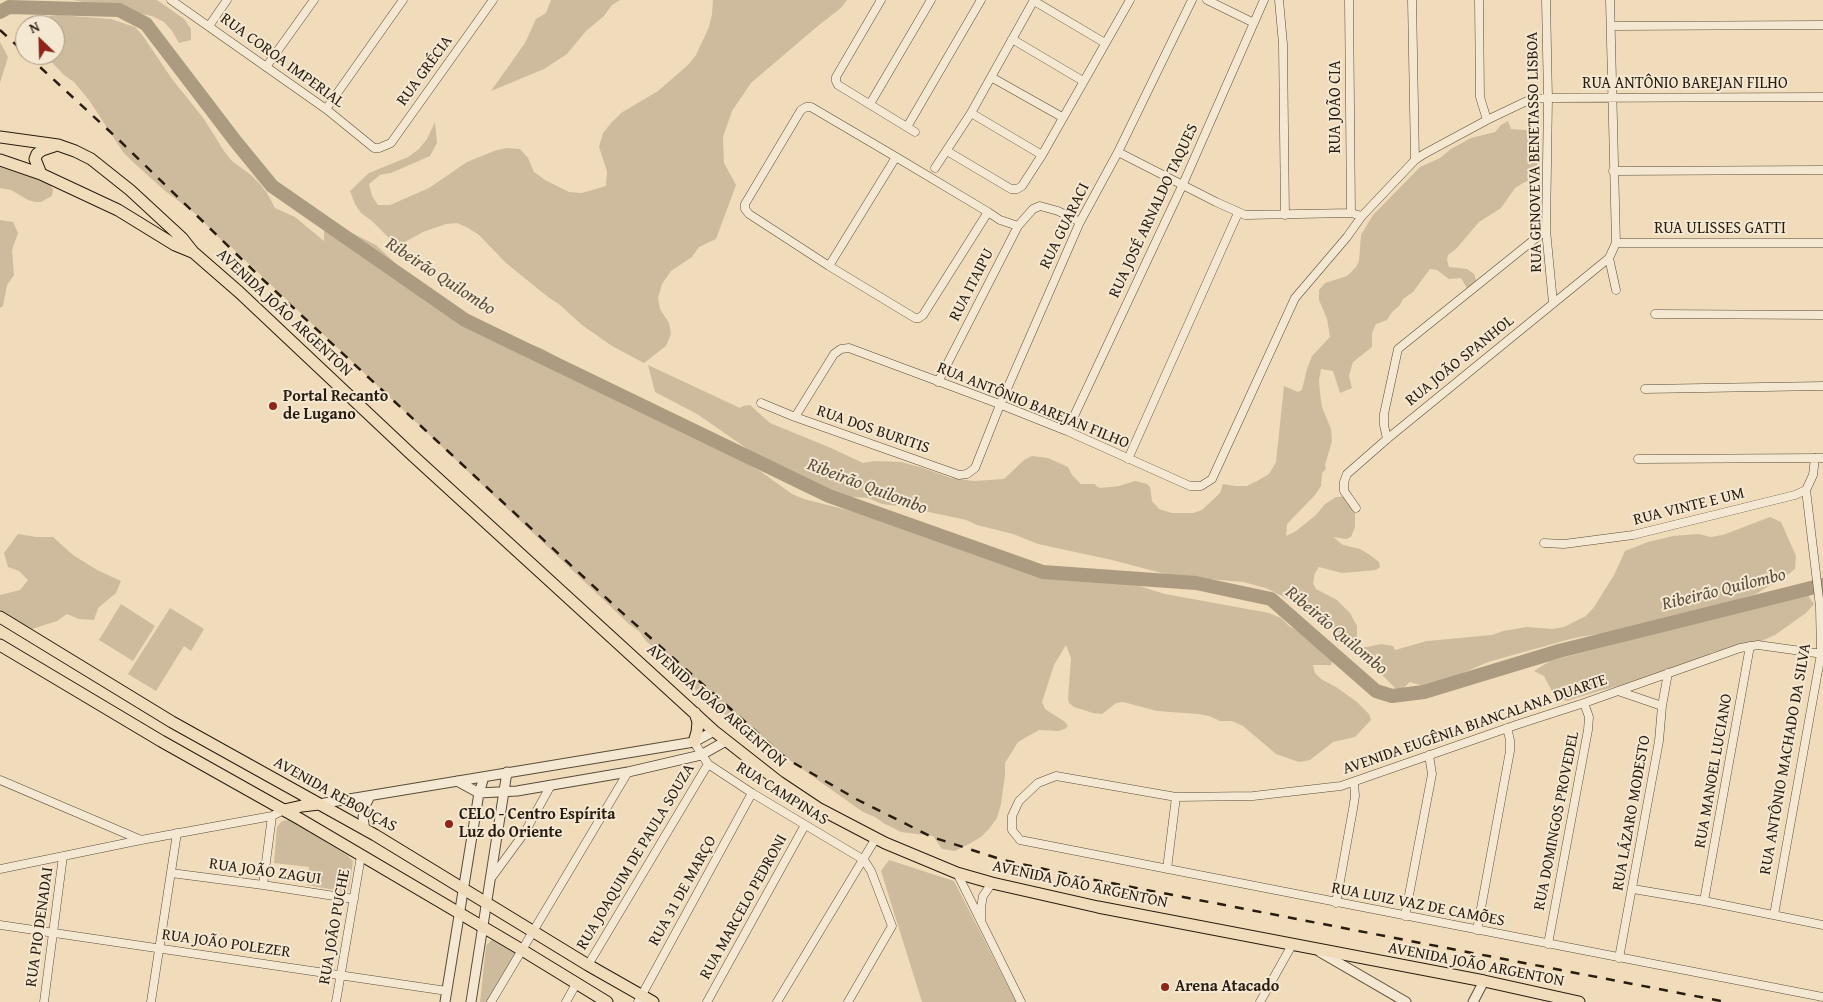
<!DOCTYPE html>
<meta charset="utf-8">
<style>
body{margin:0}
#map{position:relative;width:1823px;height:1002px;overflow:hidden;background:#f0dcba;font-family:"Gentium Book Plus",serif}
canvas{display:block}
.north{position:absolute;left:15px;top:15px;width:50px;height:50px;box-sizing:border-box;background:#f5e8d2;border:1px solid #a39684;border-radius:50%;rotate:336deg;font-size:14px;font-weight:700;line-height:20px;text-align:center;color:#271c0f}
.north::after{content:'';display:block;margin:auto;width:18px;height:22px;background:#8f2418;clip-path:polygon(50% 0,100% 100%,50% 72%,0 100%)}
</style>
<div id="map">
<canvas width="1823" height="1002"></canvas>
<div class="north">N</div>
</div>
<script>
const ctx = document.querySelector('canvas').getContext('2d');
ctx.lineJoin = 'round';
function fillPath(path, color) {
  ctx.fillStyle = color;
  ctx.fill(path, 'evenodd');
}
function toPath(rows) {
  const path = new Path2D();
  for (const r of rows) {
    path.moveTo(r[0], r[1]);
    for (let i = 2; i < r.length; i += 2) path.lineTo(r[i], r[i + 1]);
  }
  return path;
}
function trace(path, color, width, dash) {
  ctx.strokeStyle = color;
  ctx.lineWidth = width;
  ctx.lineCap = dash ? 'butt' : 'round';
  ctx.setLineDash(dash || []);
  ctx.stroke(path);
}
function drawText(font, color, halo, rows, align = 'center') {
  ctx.font = font + ' "Gentium Book Plus",serif';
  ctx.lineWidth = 4;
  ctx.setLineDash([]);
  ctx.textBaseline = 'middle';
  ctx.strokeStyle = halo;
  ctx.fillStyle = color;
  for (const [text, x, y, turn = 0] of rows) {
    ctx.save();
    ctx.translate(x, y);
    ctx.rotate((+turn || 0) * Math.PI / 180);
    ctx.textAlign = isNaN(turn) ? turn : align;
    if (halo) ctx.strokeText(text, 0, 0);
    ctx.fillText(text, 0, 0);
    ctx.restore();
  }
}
fillPath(toPath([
 [73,0,157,0,184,19,191,29,191,40,179,43,172,31,164,22,152,16],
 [551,0,620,0,612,5,604,16,586,31,567,54,544,69,491,91,525,43,536,19,546,13],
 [713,0,847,0,841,8,819,25,751,83,732,111,723,137,724,163,736,185,716,239,699,247,692,257,671,271,662,284,658,298,660,309,669,323,671,334,666,346,644,363,612,346,582,325,560,305,548,297,506,263,479,235,468,228,457,223,446,224,423,232,401,244,389,238,372,221,361,213,355,204,350,191,369,173,408,157,419,149,427,139,435,122,437,143,430,156,391,173,380,175,369,184,372,196,378,205,390,205,429,188,467,162,494,151,507,148,520,149,528,158,534,172,545,180,569,192,582,193,606,186,607,171,599,147,603,133,611,123,621,113,658,91,688,65,696,55,709,27,712,14],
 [58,15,111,19,135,27,143,36,172,79,204,119,224,151,232,161,251,175,260,184,267,193,275,208,295,217,324,241,324,228,329,224,336,225,376,245,395,263,405,279,426,295,482,326,541,348,593,377,656,407,671,418,760,471,792,494,804,499,859,513,872,513,907,526,983,547,1005,557,1062,577,1139,586,1165,594,1269,613,1281,618,1289,626,1337,654,1334,654,1331,665,1313,665,1315,673,1321,679,1336,687,1357,702,1369,714,1371,720,1355,737,1333,742,1310,760,1299,762,1276,754,1243,726,1232,721,1220,721,1209,716,1198,714,1157,711,1123,702,1116,703,1102,714,1093,713,1074,707,1069,703,1068,699,1071,658,1066,645,1054,665,1042,702,1045,709,1065,722,1068,726,1065,729,1058,731,1039,730,1018,742,1005,763,1005,775,1001,804,997,818,989,829,981,837,969,844,955,851,942,849,933,836,901,832,885,824,875,817,863,812,706,701,666,658,646,641,640,632,629,624,229,245,227,246,197,215,164,190,133,162,123,152,89,100,74,82,64,75,45,55,55,55,55,25,33,25,34,21,45,17],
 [0,42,8,57,0,83],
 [1508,121,1511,129,1526,130,1535,140,1540,162,1540,172,1537,177,1523,183,1515,188,1501,208,1479,222,1456,249,1448,255,1447,260,1449,267,1467,269,1474,274,1476,280,1474,287,1468,290,1461,278,1449,279,1437,270,1430,269,1413,292,1403,299,1400,305,1392,312,1387,320,1376,324,1372,333,1372,347,1353,362,1349,376,1352,388,1340,393,1333,371,1321,369,1319,380,1320,393,1322,407,1331,429,1332,441,1325,465,1326,469,1322,473,1321,486,1315,495,1287,524,1286,536,1296,531,1316,515,1325,504,1336,497,1348,496,1355,504,1355,527,1351,537,1346,539,1333,537,1343,545,1360,549,1370,555,1379,562,1380,567,1376,570,1342,573,1319,567,1315,573,1313,583,1316,589,1337,600,1350,613,1357,626,1357,643,1359,647,1367,647,1381,644,1393,646,1395,650,1427,641,1492,635,1503,631,1527,627,1552,629,1564,627,1586,616,1594,607,1614,575,1625,551,1648,542,1673,536,1698,534,1711,537,1723,535,1770,517,1781,522,1796,556,1795,569,1786,576,1754,595,1669,620,1634,634,1622,636,1598,634,1574,638,1488,662,1429,688,1410,682,1401,690,1395,688,1343,635,1319,621,1300,605,1266,588,1243,582,1173,576,1112,560,1038,544,1013,534,977,525,966,520,906,507,882,504,868,498,835,496,806,487,757,458,749,450,697,414,655,392,648,365,740,408,743,406,750,405,770,423,831,448,863,463,874,461,901,462,923,468,951,478,974,481,1004,479,1024,460,1032,456,1048,458,1068,467,1072,475,1081,484,1095,484,1096,486,1100,488,1119,486,1135,481,1147,484,1150,487,1152,501,1159,509,1172,513,1193,513,1202,510,1220,493,1223,484,1235,486,1247,486,1257,481,1269,474,1276,462,1284,386,1298,392,1302,390,1307,369,1312,356,1330,337,1327,319,1319,300,1319,290,1325,283,1347,276,1356,267,1359,261,1361,235,1373,215,1420,167,1440,158,1451,149,1471,138,1495,132,1501,125],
 [0,163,33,175,50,184,53,190,52,196,41,202,35,202,28,200,11,190,0,188],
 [0,220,13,222,18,233,12,250,14,275,7,285,3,306,0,308],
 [18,534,36,537,53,537,73,555,97,570,121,581,116,593,98,608,94,620,79,619,67,614,57,621,32,629,7,618,0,609,0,595,20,590,28,580,19,571,8,567,4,553],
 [1807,594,1814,604,1806,613,1775,635,1752,645,1714,652,1655,677,1602,690,1567,701,1555,697,1544,676,1534,671,1550,661],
 [121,604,155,626,133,661,99,640],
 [170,608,204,629,191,651,184,646,156,691,128,674],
 [289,820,347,855,353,861,349,890,346,892,307,885,309,867,274,863,277,827,282,821],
 [889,860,954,881,1016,1002,922,1002,881,871],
 [493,938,517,954,489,1002,480,1002,486,946]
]), '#cebb9d');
trace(toPath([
 [0,12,9,7,119,10,146,24,236,142,272,186,465,320,829,496,1043,572,1196,583,1271,599,1376,691,1392,696,1424,692,1559,651,1823,585]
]), '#ac9b80', 14);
const minor = toPath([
 [171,0,326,109,374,148,379,148,391,143,493,0],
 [881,0,836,77,836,81,838,85,915,132],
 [1207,0,1254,23],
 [1279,0,1283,44,1285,215],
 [1349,0,1351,213],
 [1412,0,1415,160],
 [1479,0,1480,97,1487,120],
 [1546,0,1548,98,1546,230,1553,303],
 [1034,1,1105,43],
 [209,26,227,0],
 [1611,26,1823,25],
 [1012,39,1083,81],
 [266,67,314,0],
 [991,77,1062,117],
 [870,104,931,0],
 [326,109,403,0],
 [971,113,1042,155],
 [907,127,981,0],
 [947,151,1011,189,1017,189,1022,186,1042,155,1130,0],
 [1118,152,1216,202,1245,215,1351,213,1362,216],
 [935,168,971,113,1034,0],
 [1613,171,1823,170],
 [988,212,923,315,919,318,915,318,829,266,749,214,745,209,745,204,801,110,806,107,811,107,896,157,988,212,1000,220,1018,226],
 [1616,243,1823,243],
 [1609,258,1616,290],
 [829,266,896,157],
 [1655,314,1823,315],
 [938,382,1018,226,1033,209,1040,206,1058,211,1080,222],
 [1645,389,1823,386],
 [761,403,795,417,959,475,967,474,975,468,1000,405,1080,222,1118,152,1192,0],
 [795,417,834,354,841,349,849,348,994,402,1067,431,1190,486,1201,486,1212,479,1295,298,1347,237,1362,216,1415,160,1424,154,1487,120,1531,99,1548,98,1823,97],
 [1067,431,1183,184,1264,0],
 [1387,439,1384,425,1384,414,1398,349,1546,230],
 [1128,459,1238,213],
 [1638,459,1823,458],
 [1356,508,1344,491,1344,482,1347,474,1387,439,1609,258,1616,243,1610,0],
 [1544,543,1564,544,1633,535,1795,495,1806,490,1813,475,1815,458],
 [1823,654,1758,645,1740,648,1584,703,1519,724,1341,786,1253,796,1176,797,1056,776,1038,783,1019,801,1012,816,1012,830,1020,840,1823,997],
 [1618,691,1662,706],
 [694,742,708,764,752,793,864,860,871,871,892,926,848,1002],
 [0,780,141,840],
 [0,869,141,840,272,816,284,810],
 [1167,869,1176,797],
 [171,873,263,885,354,899],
 [957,873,1021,1002],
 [492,877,525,832,551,785],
 [263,885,272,816],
 [1633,889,1704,901,1823,925],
 [1704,901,1750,646],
 [1336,903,1353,809,1355,796,1354,782],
 [1774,915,1821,654,1820,607,1806,490],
 [1405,916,1432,774,1429,755],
 [981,919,981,907,983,896,992,883],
 [0,925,447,991],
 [1477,930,1510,751,1510,740,1507,728],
 [1548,944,1588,730,1589,717,1584,703],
 [1619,958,1659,741,1662,706,1668,673],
 [588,965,708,764],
 [44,1002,63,856],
 [151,1002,177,833],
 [336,1002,361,856],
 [491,1002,628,772],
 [566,1002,576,984],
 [638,1002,752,793],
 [707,1002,805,825],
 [777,1002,876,838],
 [1260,1002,1292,945]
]);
const tertiary = toPath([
 [457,781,479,793,517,791,628,772,701,755,726,741],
 [319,804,694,742,714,731],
 [365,830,363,818,365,806,370,796],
 [1320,952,1406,1002],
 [445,1002,479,793,484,777],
 [471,1002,507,772],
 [1473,1002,1484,981]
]);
const primary = toPath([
 [0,137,58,145,75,151,91,159,130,190,182,238,193,252,239,292,411,454,714,731,779,782,818,808,885,843,957,873,992,883,1098,907,1484,981,1579,1002],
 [0,160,41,174,118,210,175,245,192,252],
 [41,174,35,159,37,154,42,150,54,146],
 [0,617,172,722,375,835,588,965,653,1002],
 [0,645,161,741,298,818,522,950,607,1002],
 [694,742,697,732,698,722,695,713],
 [284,810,302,806,319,804]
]);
trace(minor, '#594c3a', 9);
trace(tertiary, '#594c3a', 11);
trace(primary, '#271c0f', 13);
trace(minor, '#f5e8d2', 8);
trace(tertiary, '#f5e8d2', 9);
trace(primary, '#f0dcba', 11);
trace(toPath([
 [0,30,25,53],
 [27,55,118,139,257,274,617,608,787,759,858,800,932,837,1003,860,1090,879,1726,1002]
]), '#271c0f', 2.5, [9, 9]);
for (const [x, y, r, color] of [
 [273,406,5,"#8f2418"],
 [449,824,5,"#8f2418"],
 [1165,987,5,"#8f2418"]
]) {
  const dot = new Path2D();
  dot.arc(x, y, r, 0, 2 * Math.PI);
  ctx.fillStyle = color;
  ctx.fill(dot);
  trace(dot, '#f5e8d2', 2);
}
drawText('16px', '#271c0f', '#f5e8d2', [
 ["RUA COROA IMPERIAL",282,61,36],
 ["RUA GRÉCIA",425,71,-54],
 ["RUA ANTÔNIO BAREJAN FILHO",1685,84],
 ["RUA JOÃO CIA",1336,107,-90],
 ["RUA GENOVEVA BENETASSO LISBOA",1535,152,-91],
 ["RUA JOSÉ ARNALDO TAQUES",1154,211,-65],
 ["RUA GUARACI",1065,226,-64],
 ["RUA ULISSES GATTI",1720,229],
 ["RUA ITAIPU",972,285,-63],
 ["AVENIDA JOÃO ARGENTON",284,313,43],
 ["RUA JOÃO SPANHOL",1460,361,-39],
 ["RUA ANTÔNIO BAREJAN FILHO",1033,406,22],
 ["RUA DOS BURITIS",873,430,19],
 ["RUA VINTE E UM",1689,507,-14],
 ["AVENIDA JOÃO ARGENTON",716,706,41],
 ["AVENIDA EUGÊNIA BIANCALANA DUARTE",1475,725,-19],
 ["RUA ANTÔNIO MACHADO DA SILVA",1786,759,-80],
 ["RUA MANOEL LUCIANO",1714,771,-80],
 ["RUA CAMPINAS",782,794,32],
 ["AVENIDA REBOUÇAS",335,795,29],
 ["RUA LÁZARO MODESTO",1632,813,-80],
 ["RUA DOMINGOS PROVEDEL",1557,821,-79],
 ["RUA JOAQUIM DE PAULA SOUZA",636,857,-59],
 ["RUA JOÃO ZAGUI",265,872,8],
 ["AVENIDA JOÃO ARGENTON",1080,885,12],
 ["RUA 31 DE MARÇO",683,891,-61],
 ["RUA LUIZ VAZ DE CAMÕES",1418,905,11],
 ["RUA MARCELO PEDRONI",744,907,-61],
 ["RUA PIO DENADAI",40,927,-82],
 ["RUA JOÃO PUCHE",335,927,-80],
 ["RUA JOÃO POLEZER",226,944,8],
 ["AVENIDA JOÃO ARGENTON",1476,965,11]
]);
drawText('bold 16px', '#271c0f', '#f5e8d2', [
 ["Portal Recanto",283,397],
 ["de Lugano",283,415],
 ["CELO - Centro Espírita",459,815],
 ["Luz do Oriente",459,833],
 ["Arena Atacado",1175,987]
], 'left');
drawText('italic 18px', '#5c4f3c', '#f5e8d2', [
 ["Ribeirão Quilombo",440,277,33],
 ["Ribeirão Quilombo",867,487,21],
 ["Ribeirão Quilombo",1724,590,-14],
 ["Ribeirão Quilombo",1336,631,40]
]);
</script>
